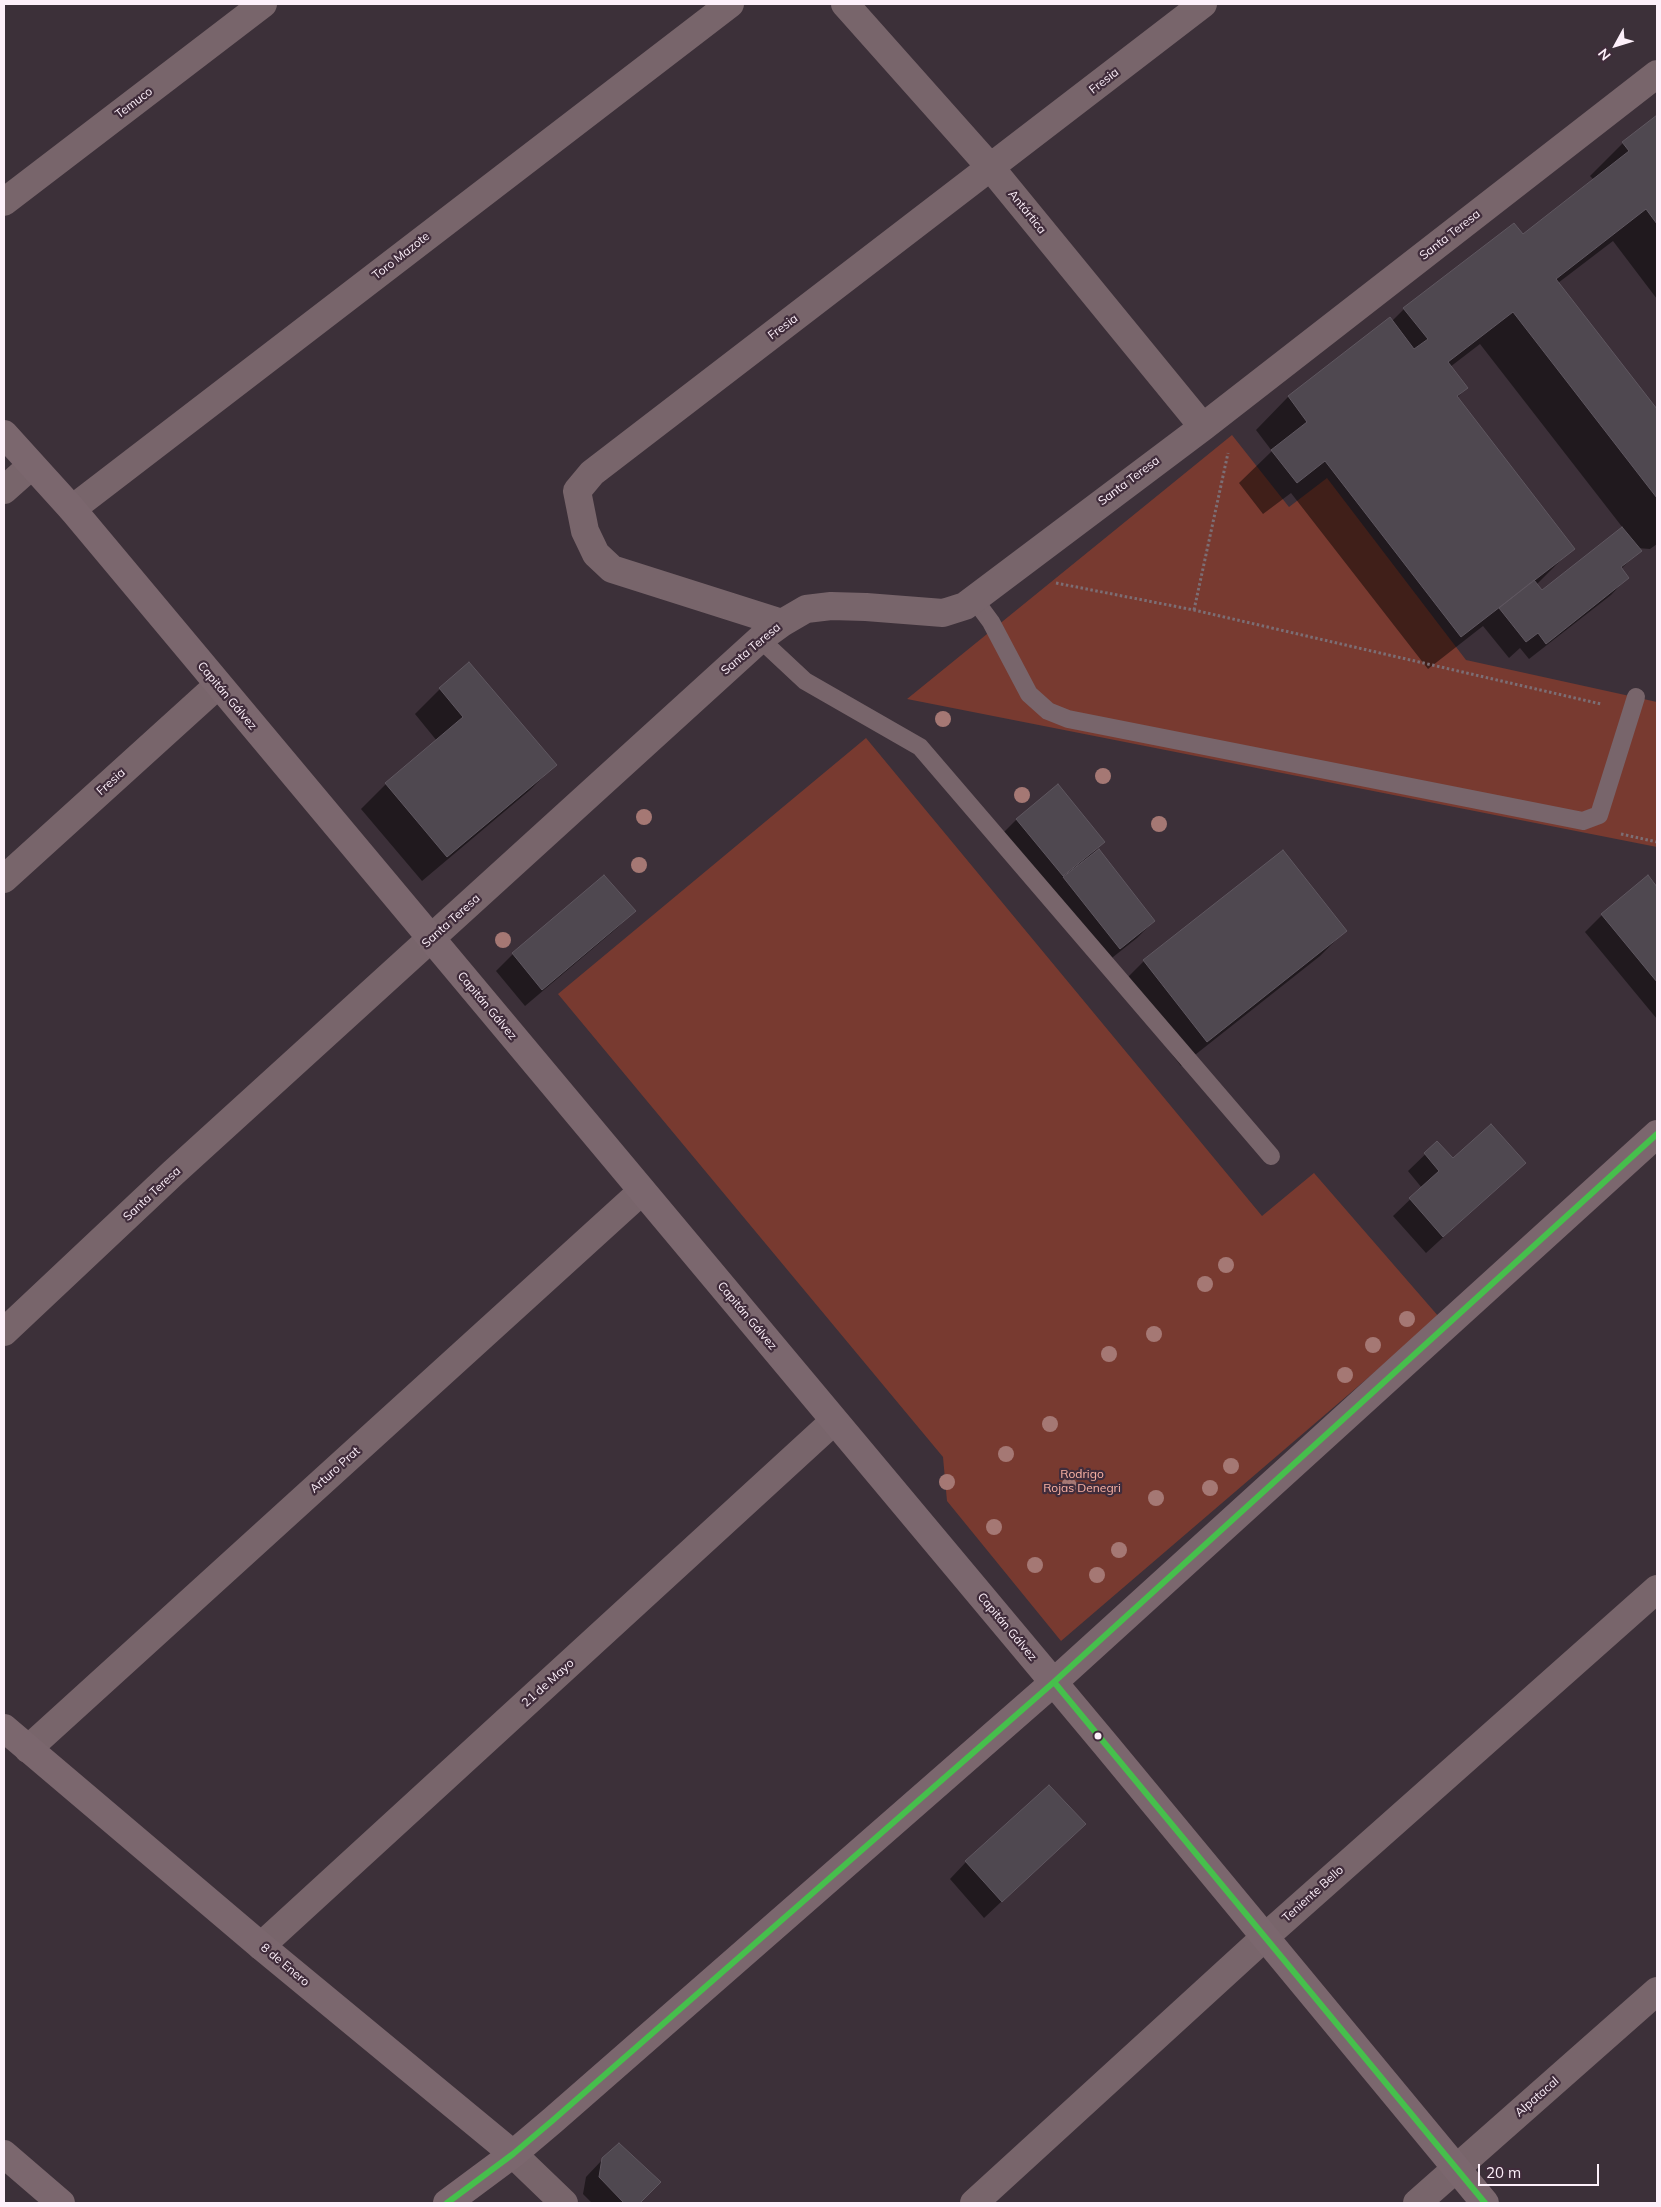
<!DOCTYPE html>
<meta charset="utf-8">
<style>
body{margin:0}
#map{position:relative;width:1661px;height:2207px;overflow:hidden;background:#3c3039;font-family:Mulish,sans-serif}
canvas{display:block}
.frame{position:absolute;inset:0;border:5px solid #fdf0fa;pointer-events:none}
.north{position:absolute;left:1591px;top:20px;width:50px;height:50px;-webkit-text-stroke:4px #402c3b;paint-order:stroke;rotate:231deg;font-size:14px;font-weight:700;line-height:20px;text-align:center;color:#fdf0fa}
.north::after{content:'';display:block;margin:auto;width:18px;height:22px;background:#fdf0fa;clip-path:polygon(50% 0,100% 100%,50% 72%,0 100%)}
.scale{position:absolute;left:1478px;top:2164px;width:121px;height:22px;box-sizing:border-box;border:2px solid #fdf0fa;border-top:0;padding-left:6px;font-size:15px;line-height:18px;white-space:nowrap;color:#fdf0fa;-webkit-text-stroke:4px #402c3b;paint-order:stroke}
</style>
<div id="map">
<canvas width="1661" height="2207"></canvas>
<div class="frame"></div>
<div class="north">N</div>
<div class="scale">20 m</div>
</div>
<script>
const ctx = document.querySelector('canvas').getContext('2d');
ctx.lineJoin = 'round';
function fillPath(path, color) {
  ctx.fillStyle = color;
  ctx.fill(path, 'evenodd');
}
function toPath(rows) {
  const path = new Path2D();
  for (const r of rows) {
    path.moveTo(r[0], r[1]);
    for (let i = 2; i < r.length; i += 2) path.lineTo(r[i], r[i + 1]);
  }
  return path;
}
function trace(path, color, width, dash) {
  ctx.strokeStyle = color;
  ctx.lineWidth = width;
  ctx.lineCap = dash ? 'butt' : 'round';
  ctx.setLineDash(dash || []);
  ctx.stroke(path);
}
function drawText(font, color, halo, rows, align = 'center') {
  ctx.font = font + ' Mulish,sans-serif';
  ctx.lineWidth = 4.5;
  ctx.setLineDash([]);
  ctx.textBaseline = 'middle';
  ctx.strokeStyle = halo;
  ctx.fillStyle = color;
  for (const [text, x, y, turn = 0] of rows) {
    ctx.save();
    ctx.translate(x, y);
    ctx.rotate((+turn || 0) * Math.PI / 180);
    ctx.textAlign = isNaN(turn) ? turn : align;
    if (halo) ctx.strokeText(text, 0, 0);
    ctx.fillText(text, 0, 0);
    ctx.restore();
  }
}
fillPath(toPath([
 [1232,435,1289,507,1327,478,1466,660,1657,702,1657,847,907,699],
 [866,738,1262,1216,1314,1173,1439,1317,1061,1641,947,1501,943,1457,558,994]
]), '#783a30');
fillPath(toPath([
 [1657,117,1657,299,1613,241,1558,283,1657,411,1657,544,1650,549,1637,548,1640,550,1621,569,1627,578,1611,595,1529,659,1520,648,1509,658,1483,626,1428,669,1291,493,1263,514,1239,483,1272,451,1256,430,1288,397,1389,319,1391,322,1404,309,1522,236,1594,180,1590,176,1623,143],
 [1480,344,1623,528,1542,592,1536,585,1573,548,1457,398,1466,388,1450,367],
 [440,689,555,765,530,790,422,881,361,809,386,784,437,741,415,714],
 [1017,819,1104,842,1093,853,1154,921,1137,938,1103,965,1000,836],
 [1283,852,1345,931,1320,956,1181,1066,1119,986,1144,961],
 [604,877,634,911,617,928,525,1006,496,971,513,954],
 [1648,877,1657,889,1657,1019,1585,932,1602,915],
 [1437,1143,1453,1160,1524,1163,1426,1253,1393,1216,1422,1188,1408,1171],
 [1084,1824,984,1918,950,1879,966,1862],
 [603,2159,660,2182,638,2203,592,2203,583,2194,586,2177]
]), '#0007');
const building = toPath([
 [1657,115,1657,224,1646,209,1556,279,1657,409,1657,498,1513,312,1448,362,1468,388,1457,396,1575,549,1461,637,1325,461,1297,483,1271,450,1307,422,1288,396,1390,317,1414,349,1428,339,1403,308,1514,223,1523,234,1629,151,1622,142,1657,115],
 [1622,527,1642,551,1621,567,1629,578,1546,644,1538,633,1526,642,1499,608,1534,580,1542,590,1622,527],
 [469,662,557,765,447,857,385,783,463,717,439,688,469,662],
 [1058,784,1105,842,1063,876,1016,819,1058,784],
 [1099,849,1155,921,1120,949,1063,877,1099,849],
 [1283,850,1347,931,1207,1042,1143,960,1283,850],
 [604,875,636,911,542,990,512,953,604,875],
 [1648,875,1657,887,1657,982,1601,914,1648,875],
 [1491,1124,1526,1163,1443,1237,1409,1198,1439,1171,1424,1153,1437,1141,1453,1158,1491,1124],
 [1049,1785,1086,1824,1002,1902,965,1861,1049,1785],
 [619,2143,661,2182,640,2203,624,2203,599,2177,602,2158,619,2143]
]);
fillPath(building, '#4f4850');
trace(building, '#5f5760', 1);
trace(toPath([
 [1056,583,1194,610,1601,704],
 [1194,610,1228,453],
 [1621,834,1657,842]
]), '#7c6e74', 3, [2.5, 2.5]);
trace(toPath([
 [974,599,991,622,1029,694,1048,711,1068,719,1583,821,1599,815,1636,697],
 [760,639,805,681,920,747,1271,1156]
]), '#78656b', 18);
trace(toPath([
 [845,4,991,168,1203,427],
 [4,202,263,4],
 [4,490,31,466],
 [72,509,730,4],
 [782,623,612,569,596,554,585,531,577,491,592,473,1203,4],
 [4,879,218,685],
 [4,1332,173,1173,760,639,782,623,806,609,831,606,866,607,943,613,965,606,1203,427,1657,74],
 [28,1749,642,1191],
 [261,1946,834,1421],
 [513,2154,564,2203],
 [974,2203,1265,1937,1657,1589],
 [1417,2203,1657,1991]
]), '#78656b', 28);
trace(toPath([
 [4,434,72,509,1106,1745,1485,2203],
 [4,1728,261,1946,513,2154],
 [4,2154,61,2203],
 [447,2203,513,2154,552,2121,1054,1682,1657,1134]
]), '#7b676e', 28);
trace(toPath([
 [1054,1682,1485,2203],
 [447,2203,513,2154,552,2121,1054,1682,1657,1134]
]), '#46bf4c', 6);
ctx.fillStyle = '#a57874';
for (const [x, y] of [
 [943,719],
 [1103,776],
 [1022,795],
 [644,817],
 [1159,824],
 [639,865],
 [503,940],
 [1226,1265],
 [1205,1284],
 [1407,1319],
 [1154,1334],
 [1373,1345],
 [1109,1354],
 [1345,1375],
 [1050,1424],
 [1006,1454],
 [1231,1466],
 [947,1482],
 [1069,1486],
 [1210,1488],
 [1156,1498],
 [994,1527],
 [1119,1550],
 [1035,1565],
 [1097,1575]
]) {
  ctx.beginPath();
  ctx.arc(x, y, 8, 0, 2 * Math.PI);
  ctx.fill();
}
for (const [x, y, r, color] of [
 [1098,1736,4.5,"#fdf0fa"]
]) {
  const dot = new Path2D();
  dot.arc(x, y, r, 0, 2 * Math.PI);
  ctx.fillStyle = color;
  ctx.fill(dot);
  trace(dot, '#402c3b', 2);
}
drawText('12px', '#fdf0fa', '#402c3b', [
 ["Fresia",1104,81,-38],
 ["Temuco",134,103,-37],
 ["Antártica",1027,212,51],
 ["Santa Teresa",1450,235,-38],
 ["Toro Mazote",401,256,-38],
 ["Fresia",783,327,-37],
 ["Santa Teresa",1129,481,-37],
 ["Santa Teresa",751,649,-40],
 ["Capitán Gálvez",227,696,50],
 ["Fresia",111,782,-42],
 ["Santa Teresa",451,921,-42],
 ["Capitán Gálvez",487,1006,50],
 ["Santa Teresa",152,1194,-43],
 ["Capitán Gálvez",747,1316,50],
 ["Arturo Prat",335,1470,-42],
 ["Capitán Gálvez",1007,1627,50],
 ["21 de Mayo",548,1683,-42],
 ["Teniente Bello",1313,1894,-42],
 ["8 de Enero",285,1965,40],
 ["Alpatacal",1537,2097,-41]
]);
drawText('12px', '#fbb3a5', '#402c3b', [
 ["Rodrigo",1082,1474],
 ["Rojas Denegri",1082,1488]
]);
</script>
